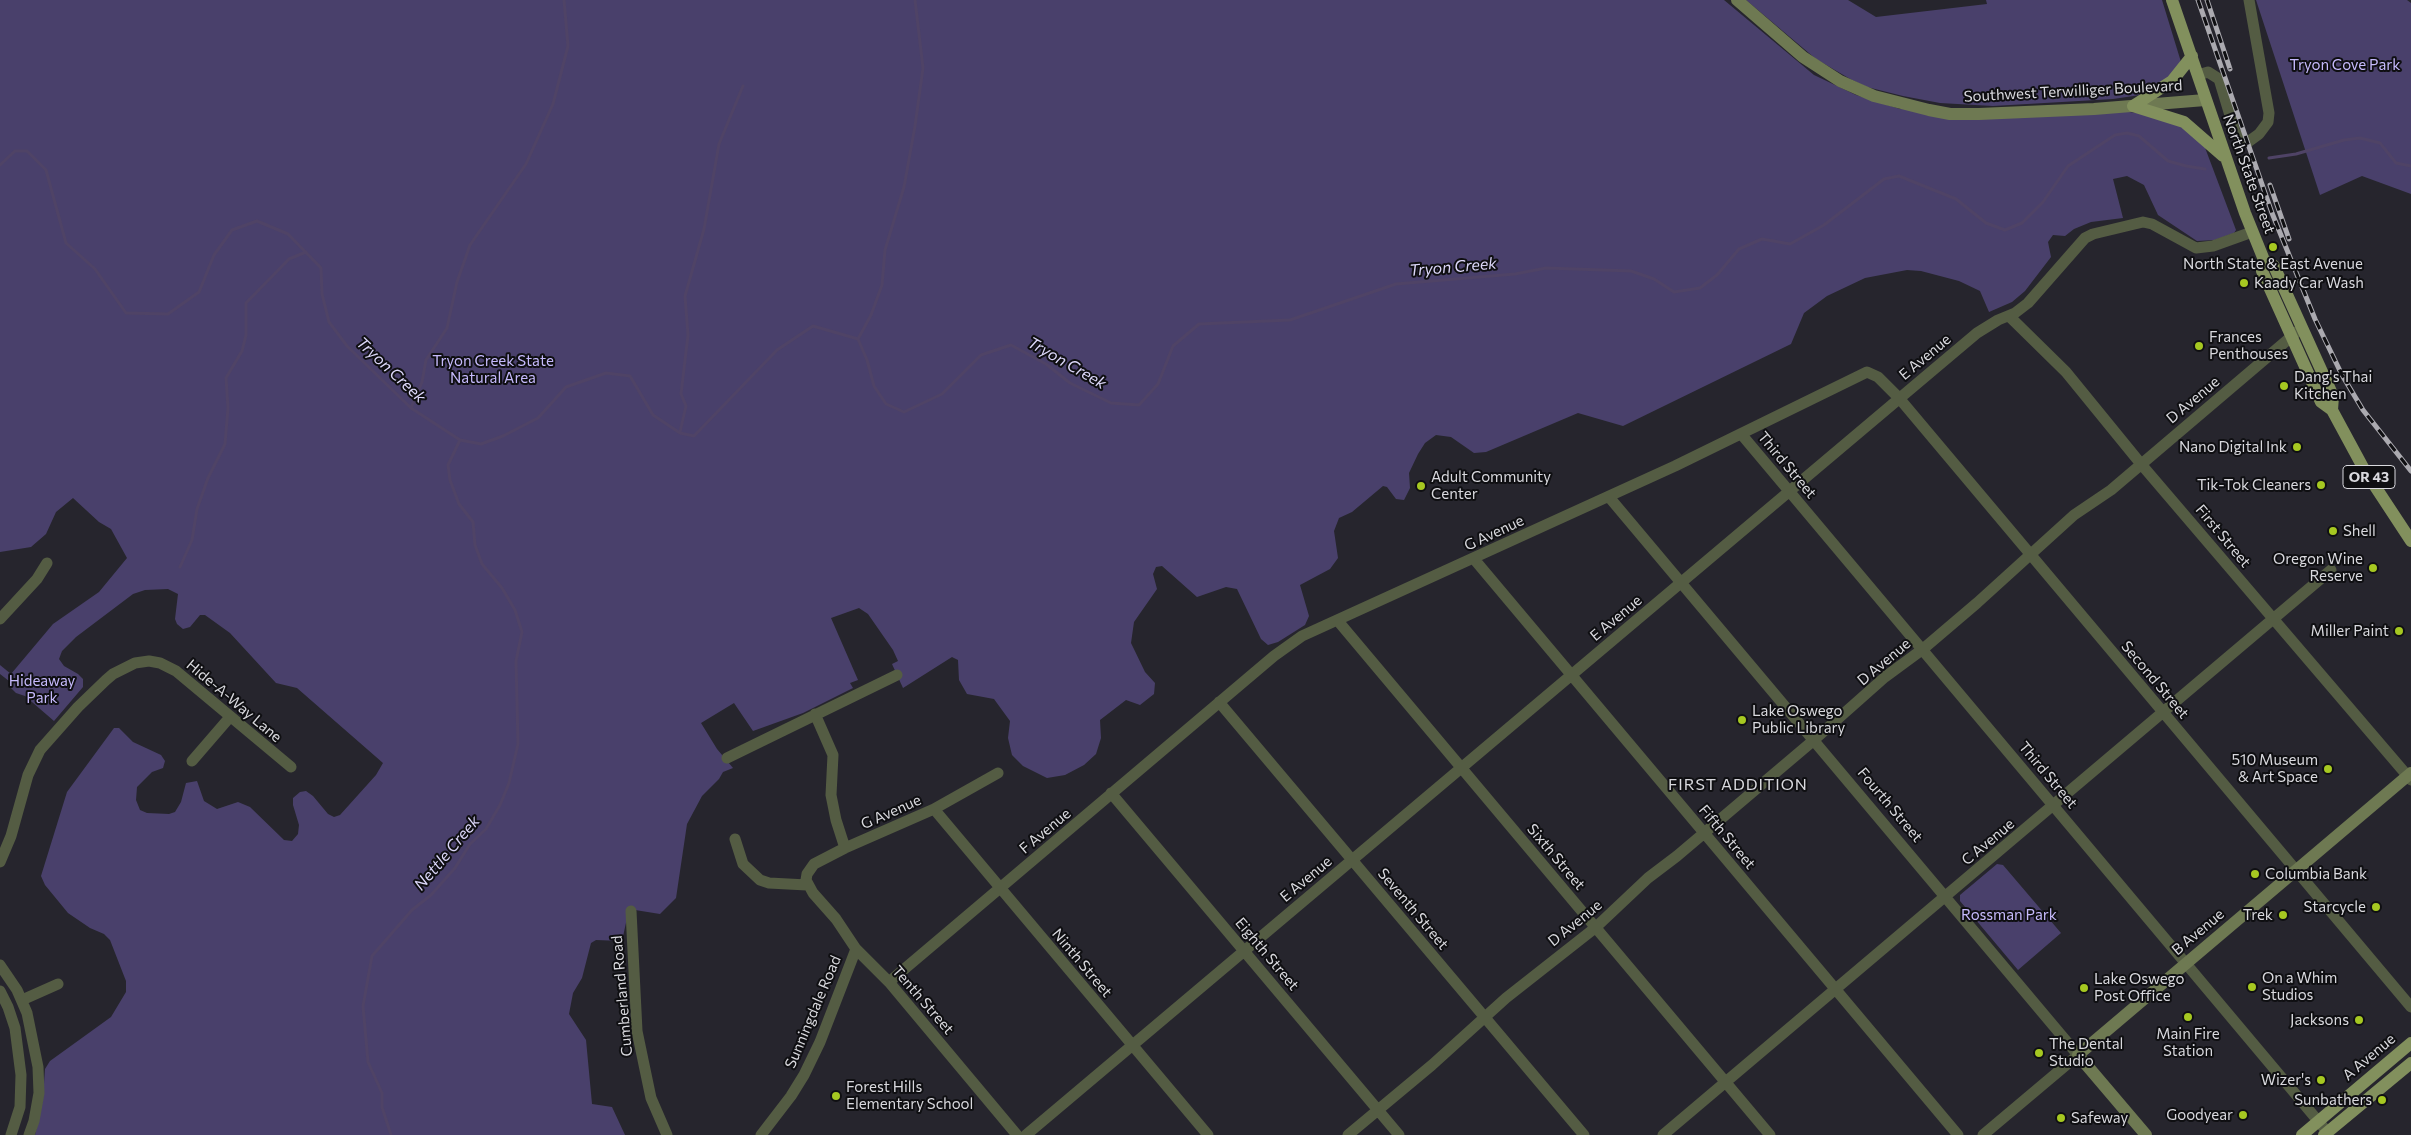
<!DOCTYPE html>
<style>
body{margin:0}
canvas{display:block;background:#26252d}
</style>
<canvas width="2411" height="1135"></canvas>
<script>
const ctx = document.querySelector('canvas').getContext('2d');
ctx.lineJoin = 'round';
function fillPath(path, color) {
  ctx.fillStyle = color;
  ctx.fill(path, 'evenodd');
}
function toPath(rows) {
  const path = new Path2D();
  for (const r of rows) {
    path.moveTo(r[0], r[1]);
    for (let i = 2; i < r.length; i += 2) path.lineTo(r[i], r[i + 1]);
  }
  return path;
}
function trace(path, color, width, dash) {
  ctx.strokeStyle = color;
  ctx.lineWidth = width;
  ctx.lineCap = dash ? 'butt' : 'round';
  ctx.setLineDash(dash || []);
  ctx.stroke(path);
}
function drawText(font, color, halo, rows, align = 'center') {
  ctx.font = font + ' Commissioner,sans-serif';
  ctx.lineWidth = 4;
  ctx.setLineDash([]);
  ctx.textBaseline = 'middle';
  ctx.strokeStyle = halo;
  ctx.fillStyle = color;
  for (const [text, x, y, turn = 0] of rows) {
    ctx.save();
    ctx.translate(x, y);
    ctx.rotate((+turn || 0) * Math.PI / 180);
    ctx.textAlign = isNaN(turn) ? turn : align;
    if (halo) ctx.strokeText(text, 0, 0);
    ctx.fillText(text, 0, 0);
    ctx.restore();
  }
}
fillPath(toPath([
 [0,0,1724,0,1814,75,1856,95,1900,109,2129,112,2148,114,2183,126,2204,145,2236,230,2234,233,2215,240,2197,241,2158,215,2144,185,2127,176,2113,179,2123,218,2091,222,2074,229,2065,236,2053,235,2048,242,2051,257,2025,291,2012,302,1989,312,1980,291,1959,281,1921,271,1907,270,1865,278,1827,296,1804,313,1791,344,1623,426,1578,413,1486,452,1474,453,1451,437,1436,435,1425,443,1418,454,1409,473,1410,488,1404,500,1396,499,1387,487,1383,486,1352,512,1339,518,1334,531,1338,558,1330,569,1300,585,1309,616,1305,625,1278,642,1268,645,1261,639,1237,589,1226,587,1197,597,1162,566,1156,567,1153,574,1157,589,1134,622,1131,643,1145,672,1155,683,1154,694,1140,705,1126,700,1100,720,1101,738,1096,754,1084,765,1065,775,1047,778,1023,766,1012,755,1008,738,1010,721,994,699,967,694,959,680,958,660,952,657,903,688,892,664,898,661,893,650,868,614,859,608,831,618,858,680,850,683,853,688,803,713,753,731,734,703,701,723,717,749,733,768,723,772,719,779,702,796,687,824,676,898,660,914,629,909,622,941,596,940,591,943,582,978,573,993,569,1014,586,1040,592,1104,612,1107,625,1135,35,1135,43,1098,45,1069,50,1061,111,1017,126,992,126,981,110,940,104,934,90,928,68,913,45,885,41,876,67,792,114,728,119,728,133,742,161,755,165,761,163,768,152,772,137,787,136,800,140,810,147,813,169,814,175,812,181,802,186,783,197,781,204,801,217,809,238,802,250,807,284,840,292,841,298,834,299,825,293,805,293,798,300,792,306,791,313,796,328,814,334,817,340,815,376,775,383,763,297,688,276,683,230,633,205,615,200,615,190,627,183,629,177,624,175,619,178,594,168,589,145,590,133,594,76,637,62,651,59,659,64,666,78,674,83,679,83,687,54,721,25,696,16,693,9,686,9,681,0,674,0,665,11,674,53,624,99,592,127,558,111,529,99,522,73,498,56,512,46,534,31,547,0,552],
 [1746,0,1848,0,1876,17,1987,4,1986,0,2162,0,2181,62,2175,74,2140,95,2113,99,1993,106,1940,103,1903,96,1867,87,1852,80,1816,59],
 [2256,0,2407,0,2411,3,2411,194,2362,176,2320,195],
 [1997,864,2003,865,2061,933,2018,970,1960,901,1960,895]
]), '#49406b');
trace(toPath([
 [2269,158,2296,154,2344,140,2360,138,2380,143,2396,163,2411,166],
 [0,165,15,151,27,151,46,170,66,243,95,269,126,313,168,314,199,292,214,255,232,230,257,221,288,234,321,268,322,294,329,322,347,346,411,408,460,440,481,444,503,436,538,418,566,387,606,373,630,376,653,415,680,433,694,436,777,350,813,326,858,339,867,360,874,386,886,404,904,412,942,394,981,355,1011,345,1046,364,1070,383,1111,403,1139,405,1158,384,1173,346,1199,324,1290,320,1396,284,1515,274,1546,268,1631,271,1654,279,1674,292,1700,288,1717,275,1739,249,1762,239,1790,244,1824,225,1884,179,1899,176,1956,199,1986,223,2005,230,2022,223,2043,202,2068,166,2115,135,2127,133,2139,136,2168,161,2186,166,2205,169],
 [858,339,871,315,882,285,885,250,904,187,915,126,923,68,915,0],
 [411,408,422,382,426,360,447,328,457,282,470,245,526,164,553,104,568,46,564,0],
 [680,432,686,406,681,394,688,335,685,296,704,229,719,144,743,86],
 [180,567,192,540,197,509,208,478,225,444,228,408,226,378,242,351,246,335,246,303,289,259,306,252],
 [391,1135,382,1107,382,1093,368,1062,363,1006,372,956,412,910,431,895,455,868,470,844,486,829,500,805,509,783,518,744,516,661,522,632,515,610,502,588,482,564,475,545,473,522,459,504,450,480,448,465,460,440]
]), '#4f4366', 3);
trace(toPath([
 [2198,75,2208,72,2219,79,2235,132,2241,139,2248,142,2259,134,2268,122,2269,113,2249,0],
 [2009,316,2066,372,2141,464,2411,780],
 [1742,435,2324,1128],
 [1609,497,2078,1055,1983,1135],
 [1474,559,1958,1135],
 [0,619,37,579,47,563],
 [1338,621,1770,1135],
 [1219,702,1584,1135],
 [815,714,833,755,831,795,836,820,845,848],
 [727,758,897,675],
 [192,761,230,717],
 [998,773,934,809,845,848,814,864,807,874,806,880,813,893,836,919,856,949,889,982,1017,1135],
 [1111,793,1399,1135],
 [934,809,1208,1135],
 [735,839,743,864,760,880,769,883,807,885],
 [0,862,11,836,28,775,40,750,78,707,106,680,113,674,135,663,149,661,160,663,176,671,291,767],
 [631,911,637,1031,651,1098,667,1135],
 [0,965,17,990,27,1013,38,1067,39,1093,34,1121,29,1135],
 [889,982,1274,656,1302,636,1675,466,1867,372,1878,377,1899,398,2411,1007],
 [0,991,8,1007,15,1028,21,1075,20,1107,11,1135],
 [22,1000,58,984],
 [761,1135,791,1096,804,1075,820,1042,856,949],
 [1026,1135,1977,333,1998,320,2015,313,2028,303,2085,238,2093,234,2143,222,2152,224,2196,248,2213,246,2252,232],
 [1348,1135,1432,1065,1506,998,1595,928,1648,878,1677,856,1814,740,1885,677,1923,649,1977,603,2074,515,2111,490,2298,331],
 [1663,1135,2331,570]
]), '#545c43', 11);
trace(toPath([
 [1737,0,1803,57,1840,81,1874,96,1929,110,1950,114,1979,114,2094,109,2205,100],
 [2146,1135,2078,1055,2411,773]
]), '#6e7952', 12);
trace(toPath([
 [2172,0,2245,213,2264,260,2274,266,2333,396,2332,410],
 [2133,106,2184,122,2223,156],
 [2133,106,2172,81,2192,56],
 [2264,260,2262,271,2321,402,2332,410,2365,471,2411,541],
 [2302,1135,2411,1043],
 [2324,1135,2411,1063]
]), '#82905d', 12);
const rail = toPath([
 [2198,0,2272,213,2315,319,2342,375,2363,410,2411,471],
 [2207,0,2230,69],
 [2270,185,2289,239]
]);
trace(rail, '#abaab0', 5);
trace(rail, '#0f0f12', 3, [9]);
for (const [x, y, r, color] of [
 [2273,247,5,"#a6c821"],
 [2244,283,5,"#a6c821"],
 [2199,346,5,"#a6c821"],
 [2284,386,5,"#a6c821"],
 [2297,447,5,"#a6c821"],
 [2321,485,5,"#a6c821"],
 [1421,486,5,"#a6c821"],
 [2333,531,5,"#a6c821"],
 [2373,568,5,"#a6c821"],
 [2399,631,5,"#a6c821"],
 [1742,720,5,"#a6c821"],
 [2328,769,5,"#a6c821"],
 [2255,874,5,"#a6c821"],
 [2376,907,5,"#a6c821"],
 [2283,915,5,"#a6c821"],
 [2252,987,5,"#a6c821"],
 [2084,988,5,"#a6c821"],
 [2188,1017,5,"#a6c821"],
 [2359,1020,5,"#a6c821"],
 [2039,1053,5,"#a6c821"],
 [2321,1080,5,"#a6c821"],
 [836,1096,5,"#a6c821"],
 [2382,1100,5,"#a6c821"],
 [2243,1115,5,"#a6c821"],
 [2061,1118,5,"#a6c821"]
]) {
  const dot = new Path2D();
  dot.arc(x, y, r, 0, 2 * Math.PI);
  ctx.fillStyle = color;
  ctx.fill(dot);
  trace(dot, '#0f0f12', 2);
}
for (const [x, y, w] of [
 [2369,477,52]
]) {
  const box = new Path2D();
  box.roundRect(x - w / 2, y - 11.5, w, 23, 4);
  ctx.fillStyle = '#0f0f12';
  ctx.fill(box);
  trace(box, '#d9d9de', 1);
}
drawText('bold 14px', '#d9d9de', null, [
 ["OR 43",2369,477]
]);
drawText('15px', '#c6bafc', '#0f0f12', [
 ["Tryon Cove Park",2345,65],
 ["Tryon Creek State",493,361],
 ["Natural Area",493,378],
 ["Hideaway",42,681],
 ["Park",42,698],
 ["Rossman Park",2009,915]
]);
drawText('15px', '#d9d9de', '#0f0f12', [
 ["Southwest Terwilliger Boulevard",2073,91,-3],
 ["North State Street",2249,174,70],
 ["E Avenue",1925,357,-40],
 ["D Avenue",2193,400,-40],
 ["Third Street",1787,465,50],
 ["G Avenue",1494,533,-25],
 ["First Street",2223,536,50],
 ["E Avenue",1616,618,-40],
 ["D Avenue",1884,662,-40],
 ["Second Street",2155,680,50],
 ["Hide-A-Way Lane",234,701,40],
 ["Third Street",2048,775,50],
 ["Fourth Street",1890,805,50],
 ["G Avenue",891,812,-24],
 ["F Avenue",1045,831,-40],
 ["Fifth Street",1727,837,50],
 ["C Avenue",1988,842,-40],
 ["Sixth Street",1556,857,50],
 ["E Avenue",1306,879,-40],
 ["Seventh Street",1413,909,50],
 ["D Avenue",1575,923,-39],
 ["B Avenue",2198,932,-40],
 ["Eighth Street",1267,954,50],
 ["Ninth Street",1082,963,50],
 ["Cumberland Road",622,996,-95],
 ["Tenth Street",923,1000,49],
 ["Sunningdale Road",813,1012,-67],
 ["A Avenue",2369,1057,-40]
]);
drawText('15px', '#d9d9de', '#0f0f12', [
 ["North State & East Avenue",2273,264,"center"],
 ["Kaady Car Wash",2254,283],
 ["Frances",2209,337],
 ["Penthouses",2209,354],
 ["Dang's Thai",2294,377],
 ["Kitchen",2294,394],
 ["Nano Digital Ink",2287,447,"right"],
 ["Adult Community",1431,477],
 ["Center",1431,494],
 ["Tik-Tok Cleaners",2311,485,"right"],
 ["Shell",2343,531],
 ["Oregon Wine",2363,559,"right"],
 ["Reserve",2363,576,"right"],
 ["Miller Paint",2389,631,"right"],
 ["Lake Oswego",1752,711],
 ["Public Library",1752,728],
 ["510 Museum",2318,760,"right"],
 ["& Art Space",2318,777,"right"],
 ["Columbia Bank",2265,874],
 ["Starcycle",2366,907,"right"],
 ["Trek",2273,915,"right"],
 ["On a Whim",2262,978],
 ["Studios",2262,995],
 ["Lake Oswego",2094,979],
 ["Post Office",2094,996],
 ["Jacksons",2349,1020,"right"],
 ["Main Fire",2188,1034,"center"],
 ["Station",2188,1051,"center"],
 ["The Dental",2049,1044],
 ["Studio",2049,1061],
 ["Wizer's",2311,1080,"right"],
 ["Forest Hills",846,1087],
 ["Elementary School",846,1104],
 ["Sunbathers",2372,1100,"right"],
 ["Goodyear",2233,1115,"right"],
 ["Safeway",2071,1118]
], 'left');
drawText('italic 16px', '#dcd7f9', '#0f0f12', [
 ["Tryon Creek",1453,267,-5],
 ["Tryon Creek",1067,363,30],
 ["Tryon Creek",391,370,43],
 ["Nettle Creek",447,853,-50]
]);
ctx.letterSpacing = '1px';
drawText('16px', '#d9d9de', '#0f0f12', [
 ["FIRST ADDITION",1738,785]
]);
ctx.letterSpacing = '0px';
</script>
